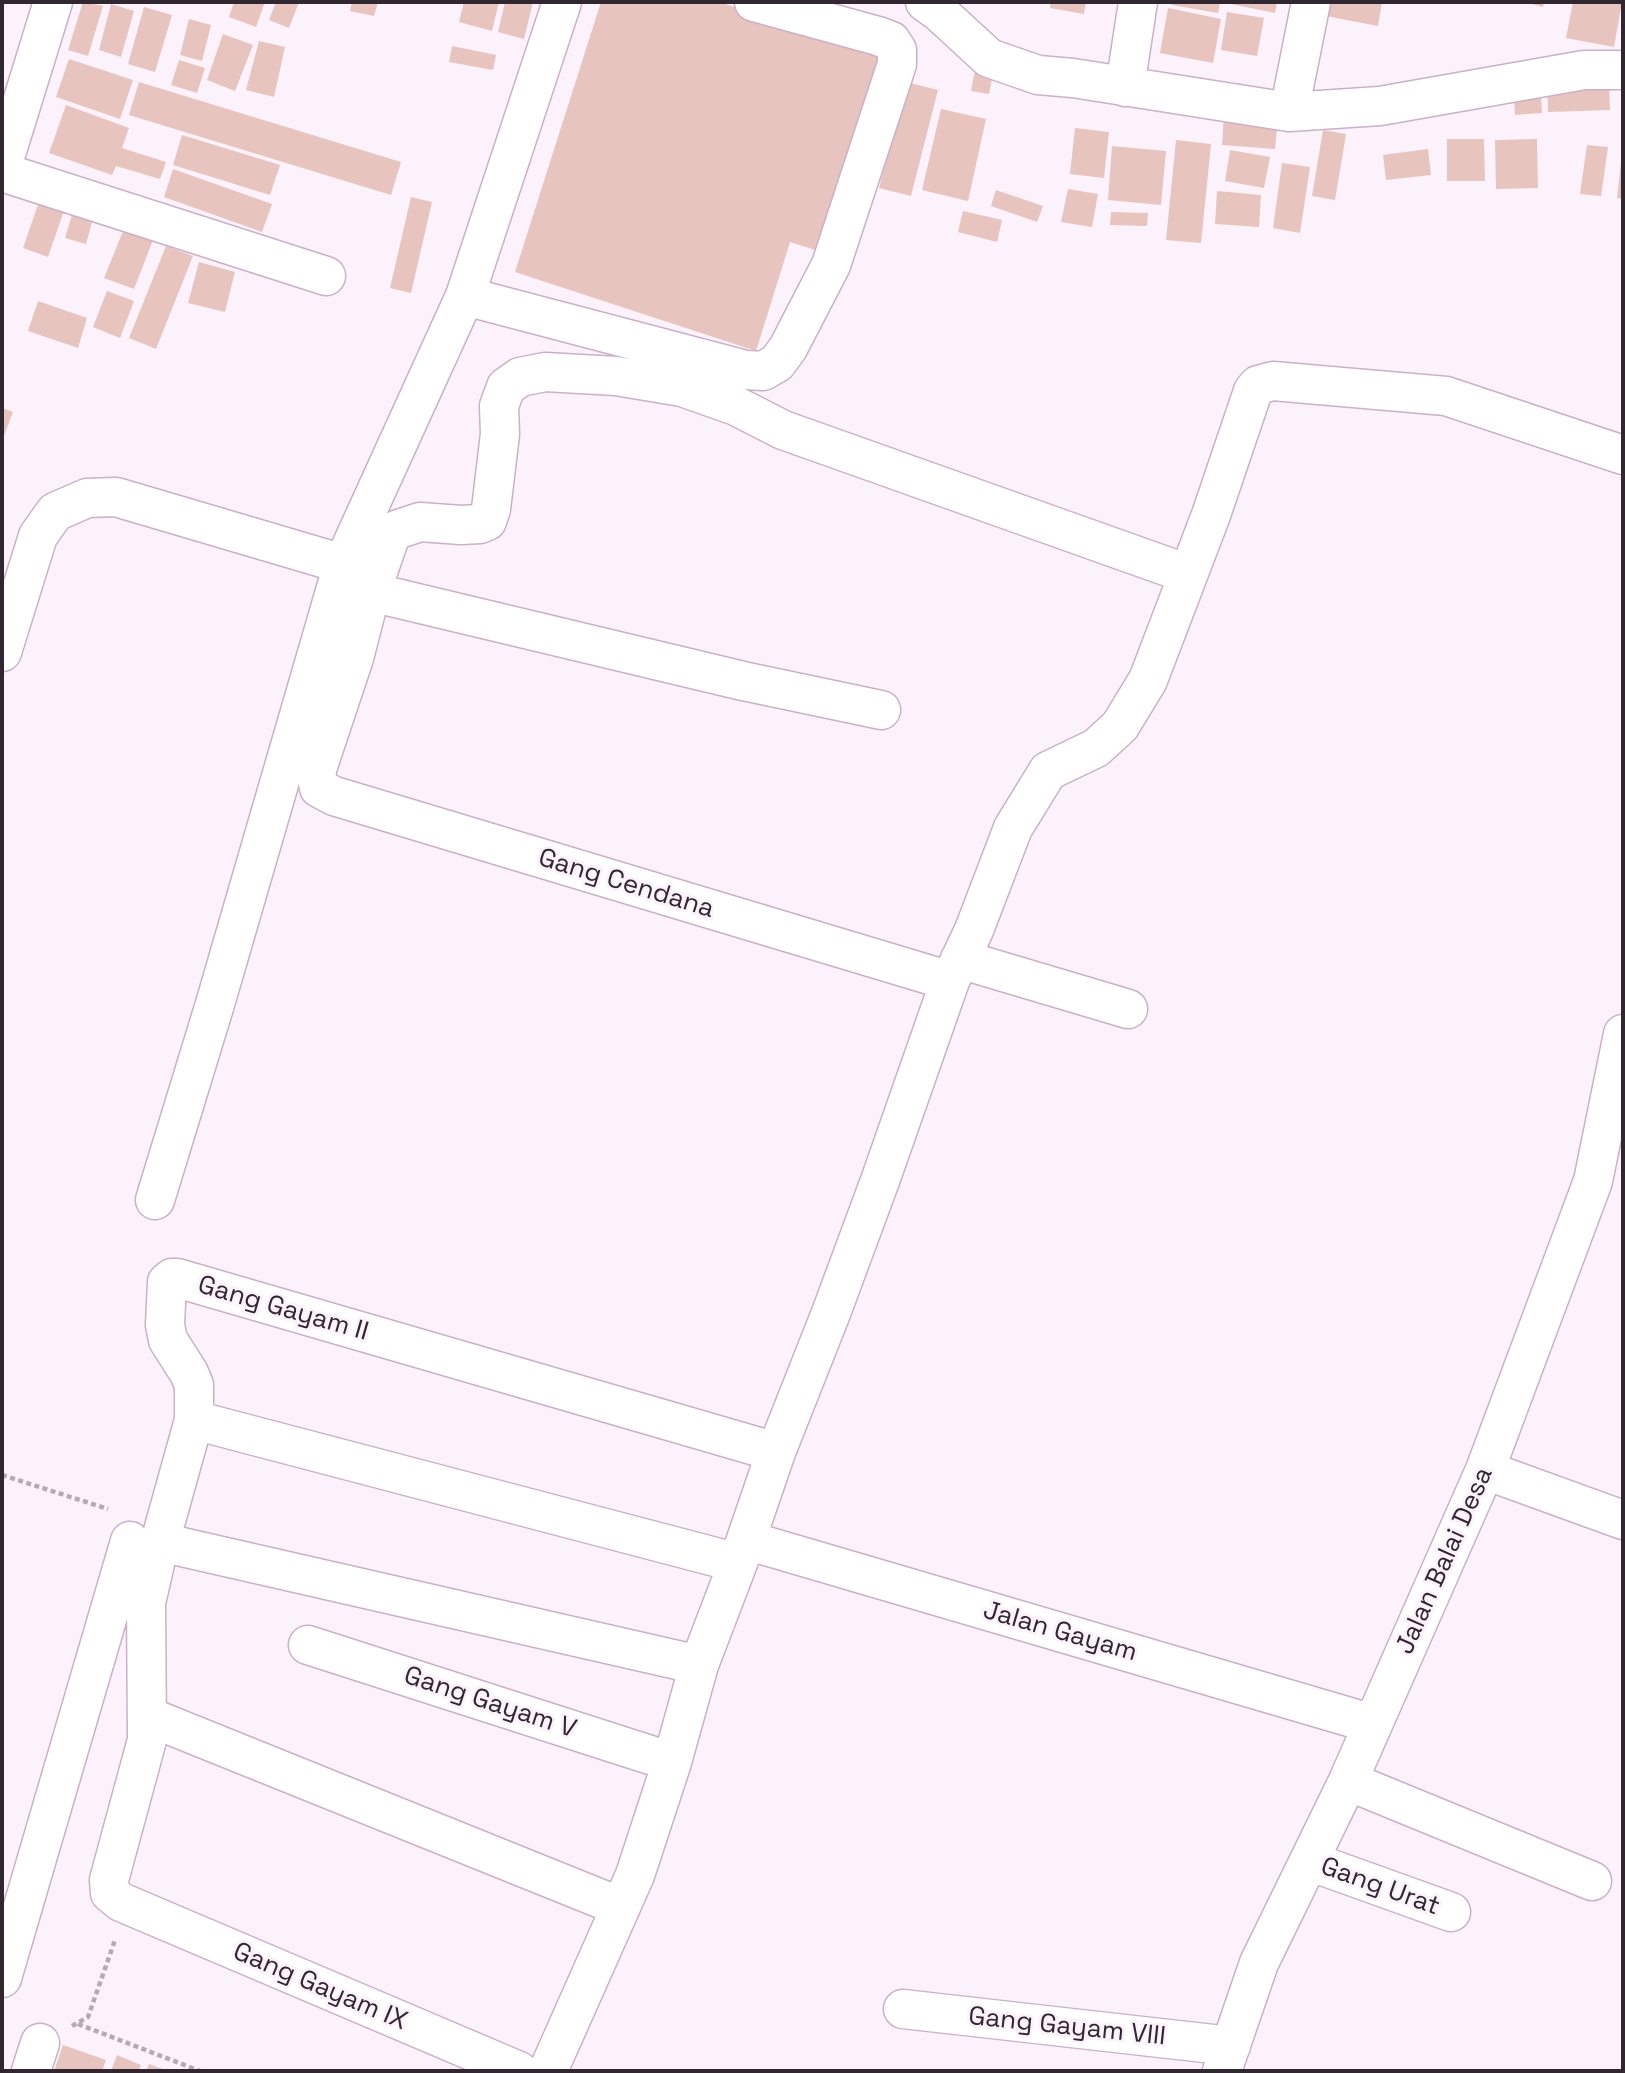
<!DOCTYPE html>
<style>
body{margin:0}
#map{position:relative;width:1625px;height:2073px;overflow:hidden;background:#fcf2fb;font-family:"Space Grotesk",sans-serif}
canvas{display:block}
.frame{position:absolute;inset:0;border:4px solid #302730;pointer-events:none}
</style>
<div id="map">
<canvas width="1625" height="2073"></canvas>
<div class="frame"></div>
</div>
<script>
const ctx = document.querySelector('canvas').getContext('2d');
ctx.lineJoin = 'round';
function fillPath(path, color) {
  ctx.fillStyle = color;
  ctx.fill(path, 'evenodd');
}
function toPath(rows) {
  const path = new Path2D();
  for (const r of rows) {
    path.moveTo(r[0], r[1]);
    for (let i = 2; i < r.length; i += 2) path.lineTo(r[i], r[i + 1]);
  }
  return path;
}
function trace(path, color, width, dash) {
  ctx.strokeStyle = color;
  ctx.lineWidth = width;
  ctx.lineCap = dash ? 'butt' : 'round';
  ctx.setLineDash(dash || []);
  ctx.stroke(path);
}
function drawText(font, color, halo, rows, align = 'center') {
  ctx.font = font + ' "Space Grotesk",sans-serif';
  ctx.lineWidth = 6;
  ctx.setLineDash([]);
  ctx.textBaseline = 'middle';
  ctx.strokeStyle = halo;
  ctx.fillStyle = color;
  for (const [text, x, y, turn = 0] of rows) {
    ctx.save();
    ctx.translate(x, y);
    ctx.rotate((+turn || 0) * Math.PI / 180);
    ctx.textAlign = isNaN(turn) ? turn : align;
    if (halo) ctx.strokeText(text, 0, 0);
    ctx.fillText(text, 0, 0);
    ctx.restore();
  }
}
fillPath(toPath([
 [83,2,103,6,88,56,68,50],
 [234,2,265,2,256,27,229,17],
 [276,2,299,2,289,28,269,20],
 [352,2,378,2,374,16,350,11],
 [464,2,499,2,492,31,459,22],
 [505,2,533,2,524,39,498,32],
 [601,2,719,2,891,58,828,254,790,242,756,351,515,272],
 [1051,2,1086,2,1084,14,1050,8],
 [1172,2,1220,2,1218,13,1172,5],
 [1221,2,1277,2,1275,13],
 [1329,2,1382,2,1378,26,1326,16],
 [1525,2,1544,2,1543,7],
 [1573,2,1622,2,1614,47,1566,38],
 [111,4,134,11,121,57,99,50],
 [144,7,172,15,155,72,128,64],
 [1168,8,1221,19,1213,63,1160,53],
 [1227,12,1264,18,1257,56,1221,50],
 [189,19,211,25,202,61,180,55],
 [223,34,253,45,235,91,207,80],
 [259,41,285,47,274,97,246,90],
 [452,46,496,55,493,70,449,62],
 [69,59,133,80,120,119,56,97],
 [179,60,205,68,197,93,171,85],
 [976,65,994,68,989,94,971,91],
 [1609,79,1610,110,1548,112,1547,81],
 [139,82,401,162,391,195,129,115],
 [906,82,938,90,911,196,879,188],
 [1540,83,1542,113,1515,115,1513,84],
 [66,105,129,128,122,148,166,162,160,179,116,166,112,175,49,153],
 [941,109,986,119,968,201,922,190],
 [1224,115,1278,119,1275,149,1222,145],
 [1075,128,1109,132,1104,178,1070,174],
 [1323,130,1346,134,1335,200,1312,196],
 [182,135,280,165,270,195,173,165],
 [1447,139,1484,139,1485,181,1447,181],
 [1537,139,1538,188,1496,189,1495,140],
 [1176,140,1211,144,1201,243,1166,240],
 [1587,145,1608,147,1601,196,1580,194],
 [1112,146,1166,151,1161,205,1108,200],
 [1428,149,1431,175,1386,180,1383,155],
 [1230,150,1270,157,1264,188,1225,181],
 [1282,163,1310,167,1300,233,1273,228],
 [1621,163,1623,163,1623,199,1617,198],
 [173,169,272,204,262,232,164,197],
 [1068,189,1098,194,1092,227,1061,222],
 [43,190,68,199,48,257,23,248],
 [996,190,1043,206,1037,222,991,206],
 [1217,191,1261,195,1259,227,1215,224],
 [411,197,432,202,411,293,390,288],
 [75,205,95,211,86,244,65,238],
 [963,211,1002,220,997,242,958,232],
 [1111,212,1148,213,1147,226,1110,225],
 [124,229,153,240,134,289,104,278],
 [166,246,193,256,156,349,129,338],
 [199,262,235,272,225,312,188,303],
 [107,291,134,301,120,338,93,327],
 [38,301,87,318,78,348,28,331],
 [2,408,13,412,2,441],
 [63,2045,106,2060,102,2071,54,2071],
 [117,2055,141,2065,139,2071,111,2071],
 [149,2064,168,2071,146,2071]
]), '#e7c4bd');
const minor = toPath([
 [925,2,939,12,989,58,1038,75,1073,78,1289,112,1380,106,1584,70,1623,70],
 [1125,87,1138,2],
 [1289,112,1311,2],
 [2,167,53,2],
 [2,172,326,276],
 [465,296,746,370,763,371,777,363,788,348,831,265,897,64,897,50,891,41,878,36,754,2],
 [371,592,743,681,881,710],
 [2,652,38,536,55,512,87,498,116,497,343,564],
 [960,959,1128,1009],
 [950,981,334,796,319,788,316,772,354,658,371,592,390,537,396,530,420,522,461,525,480,524,487,521,491,509,500,434,499,406,506,387,520,377,545,372,616,376,682,387,736,406,783,430,1188,574],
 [155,1200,215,1004,343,564,465,296,562,2],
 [194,1420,738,1563],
 [1485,1470,1623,1520],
 [746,1540,1373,1724],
 [160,1542,699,1665],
 [308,1645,672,1762],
 [147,1716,621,1907],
 [1348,1781,1592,1881],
 [1309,1861,1451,1912],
 [2,1978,130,1541],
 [903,2009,1231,2046],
 [31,2071,40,2043],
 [519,2071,121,1902,110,1893,109,1880,147,1740,146,1603,160,1542,194,1420,194,1385,189,1373,168,1340,165,1325,167,1282,172,1278,177,1278,776,1452],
 [548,2071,635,1875,672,1762,699,1665,738,1563,776,1452,831,1313,881,1178,950,981,974,930,1013,828,1048,771,1096,748,1120,726,1148,680,1211,515,1253,391,1258,385,1273,381,1446,396,1623,455],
 [1222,2071,1259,1963,1348,1781,1485,1470,1593,1181,1623,1034]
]);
trace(minor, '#cab1c7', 41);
trace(toPath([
 [2,1475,108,1509],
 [78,2024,200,2071],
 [72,2026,88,2017,115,1940]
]), '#b4aab3', 4.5, [5, 3.5]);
trace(minor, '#fff', 38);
drawText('26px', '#302730', '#fcf2fb', [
 ["Gang Cendana",626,884,17],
 ["Gang Gayam II",283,1309,16],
 ["Jalan Balai Desa",1445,1561,-66],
 ["Jalan Gayam",1060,1632,16],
 ["Gang Gayam V",490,1703,18],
 ["Gang Urat",1380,1887,20],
 ["Gang Gayam IX",320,1987,23],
 ["Gang Gayam VIII",1067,2027,6]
]);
</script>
